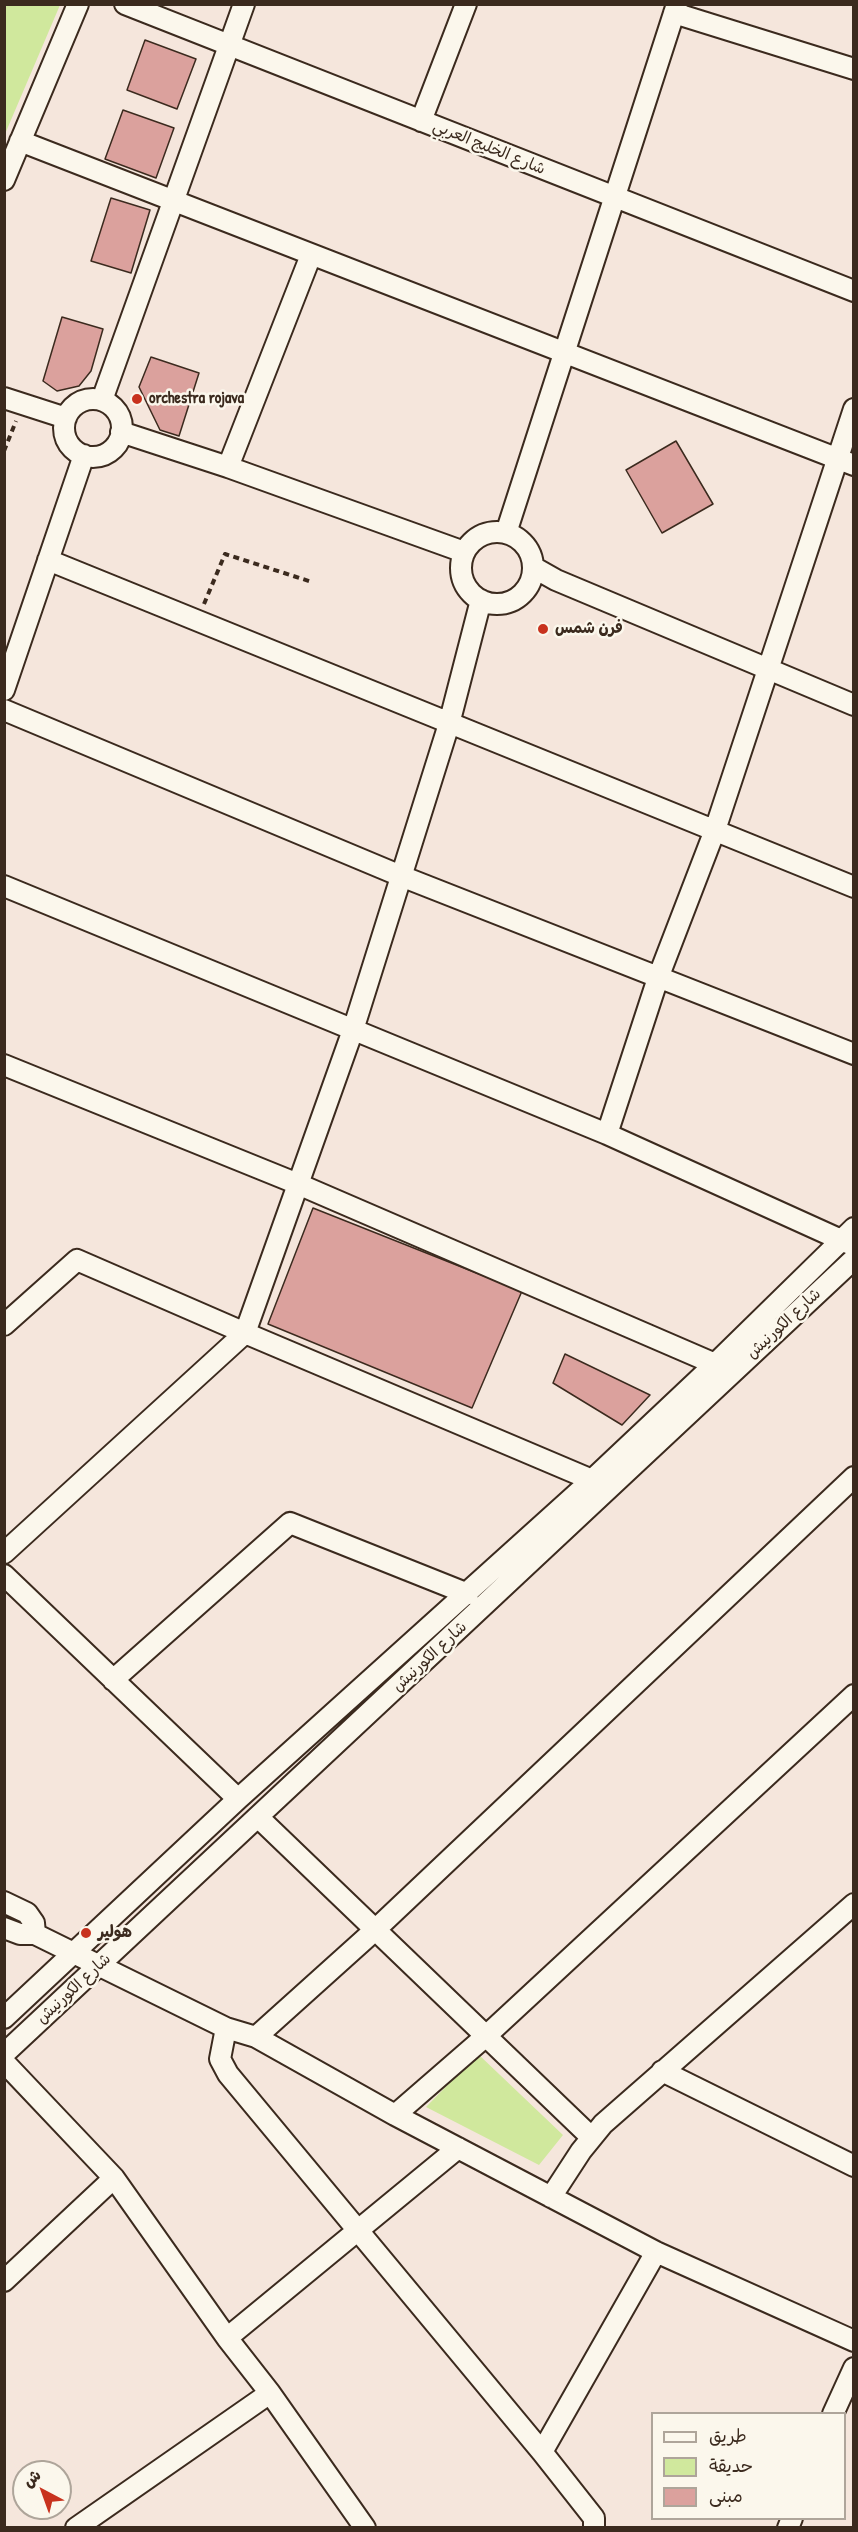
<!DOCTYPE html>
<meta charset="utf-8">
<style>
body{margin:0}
#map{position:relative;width:858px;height:2532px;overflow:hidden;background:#f5e6dc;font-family:"Patrick Hand","Playpen Sans Arabic",sans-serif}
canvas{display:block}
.frame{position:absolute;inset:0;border:6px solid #3b2a1e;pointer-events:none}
.legend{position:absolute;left:651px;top:2412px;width:195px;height:108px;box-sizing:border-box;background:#fbf7ec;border:2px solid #aea59a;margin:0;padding:8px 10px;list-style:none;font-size:18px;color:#3b2a1e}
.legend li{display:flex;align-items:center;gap:12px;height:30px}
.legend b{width:30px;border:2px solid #aea59a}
.north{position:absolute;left:12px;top:2460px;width:60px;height:60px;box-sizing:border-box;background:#fbf7ec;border:2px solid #aea59a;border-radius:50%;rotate:319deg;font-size:16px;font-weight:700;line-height:24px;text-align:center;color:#3b2a1e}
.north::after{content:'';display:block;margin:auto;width:21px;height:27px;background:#c8321e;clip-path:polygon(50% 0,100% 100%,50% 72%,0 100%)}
</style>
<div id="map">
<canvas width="858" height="2532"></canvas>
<div class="frame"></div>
<ul class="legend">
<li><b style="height:8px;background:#fbf7ec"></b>طريق</li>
<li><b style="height:16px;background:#d0e89d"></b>حديقة</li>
<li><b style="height:16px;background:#dba19d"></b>مبنى</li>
</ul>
<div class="north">ش</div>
</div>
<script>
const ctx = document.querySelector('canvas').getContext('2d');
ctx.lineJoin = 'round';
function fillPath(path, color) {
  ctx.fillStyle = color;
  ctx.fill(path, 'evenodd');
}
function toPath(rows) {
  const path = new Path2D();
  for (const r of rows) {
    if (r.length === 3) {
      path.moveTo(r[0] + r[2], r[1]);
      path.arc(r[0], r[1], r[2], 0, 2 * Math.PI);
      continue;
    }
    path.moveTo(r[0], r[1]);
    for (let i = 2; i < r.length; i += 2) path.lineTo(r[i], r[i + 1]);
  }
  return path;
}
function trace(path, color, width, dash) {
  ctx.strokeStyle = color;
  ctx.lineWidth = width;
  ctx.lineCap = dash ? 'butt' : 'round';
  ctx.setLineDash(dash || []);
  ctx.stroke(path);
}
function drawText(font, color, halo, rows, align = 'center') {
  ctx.font = font + ' "Patrick Hand","Playpen Sans Arabic",sans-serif';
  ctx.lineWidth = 5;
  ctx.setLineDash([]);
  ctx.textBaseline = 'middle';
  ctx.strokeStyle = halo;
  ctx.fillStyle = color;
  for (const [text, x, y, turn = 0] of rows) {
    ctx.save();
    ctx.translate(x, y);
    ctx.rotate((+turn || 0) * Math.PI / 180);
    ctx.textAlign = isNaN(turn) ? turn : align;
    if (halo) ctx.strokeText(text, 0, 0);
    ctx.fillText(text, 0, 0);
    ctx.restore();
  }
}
fillPath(toPath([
 [5,4,60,5,5,134,4,5],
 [478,2054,563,2135,539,2165,426,2107]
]), '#d0e89d');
const building = toPath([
 [145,40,196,59,177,109,127,90,145,40],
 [123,110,174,128,156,178,105,159,123,110],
 [111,198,150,210,131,273,91,261,111,198],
 [62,317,103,329,91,371,79,386,57,391,43,381,62,317],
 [151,357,199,373,179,436,160,430,139,387,151,357],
 [676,441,713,504,662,533,626,470,676,441],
 [313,1208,522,1291,472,1408,268,1324,313,1208],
 [565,1354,650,1395,622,1425,553,1383,565,1354]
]);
fillPath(building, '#dba19d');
trace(building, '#3b2a1e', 1.5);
const minor = toPath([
 [125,4,854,291],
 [674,13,854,69],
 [421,121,466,4],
 [20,141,854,465],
 [4,180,78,4],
 [4,398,66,418],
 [93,428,29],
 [102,400,244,4],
 [121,432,228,467,464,552],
 [228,467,311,255],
 [497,568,36],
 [506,533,677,4],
 [48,560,854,887],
 [533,567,556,580,854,705],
 [4,690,84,455],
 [4,710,401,876,854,1054],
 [4,886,607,1134,850,1244],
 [4,1065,298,1184,715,1364],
 [607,1134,658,978,715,830,854,409],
 [4,1325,77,1260,245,1333,592,1480],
 [4,1553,245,1333,353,1030,449,724,481,600],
 [4,1575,238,1799],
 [113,1680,290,1523,468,1594],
 [259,1818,591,2137],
 [4,1902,27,1913,34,1923,35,1934],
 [4,1928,20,1934,35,1934,226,2028,256,2037,395,2115,656,2252,854,2341],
 [4,2018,238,1799,592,1480,715,1364,854,1228],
 [226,2028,220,2059,228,2074,542,2452,594,2518,594,2528],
 [256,2037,375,1930,854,1477],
 [4,2054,854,1259],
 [4,2062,114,2178,227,2338,270,2393,365,2528],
 [662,2071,854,2166],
 [395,2115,486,2036,854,1695],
 [551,2197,581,2151,603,2124,854,1904],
 [4,2281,114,2178],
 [227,2338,458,2148],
 [833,2414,854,2368],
 [542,2452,656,2252],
 [76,2528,270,2393],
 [788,2528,792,2518]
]);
trace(minor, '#3b2a1e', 24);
trace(toPath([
 [4,451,16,421],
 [204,604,225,554,312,582]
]), '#3b2a1e', 4, [6, 4.5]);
trace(minor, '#fbf7ec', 20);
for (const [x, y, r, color] of [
 [137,399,6,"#c8321e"],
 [543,629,6,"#c8321e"],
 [86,1933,6,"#c8321e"]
]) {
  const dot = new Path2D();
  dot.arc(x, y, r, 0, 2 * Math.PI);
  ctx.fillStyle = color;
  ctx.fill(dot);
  trace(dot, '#fbf7ec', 2);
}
drawText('16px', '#3b2a1e', '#fbf7ec', [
 ["شارع الخليج العربي",489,148,22],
 ["شارع الكورنيش",784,1324,-43],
 ["شارع الكورنيش",430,1657,-43],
 ["شارع الكورنيش",74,1989,-43]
]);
drawText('bold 16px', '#3b2a1e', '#fbf7ec', [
 ["orchestra rojava",149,399],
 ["فرن شمس",555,629],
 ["هولير",98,1933]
], 'left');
</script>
